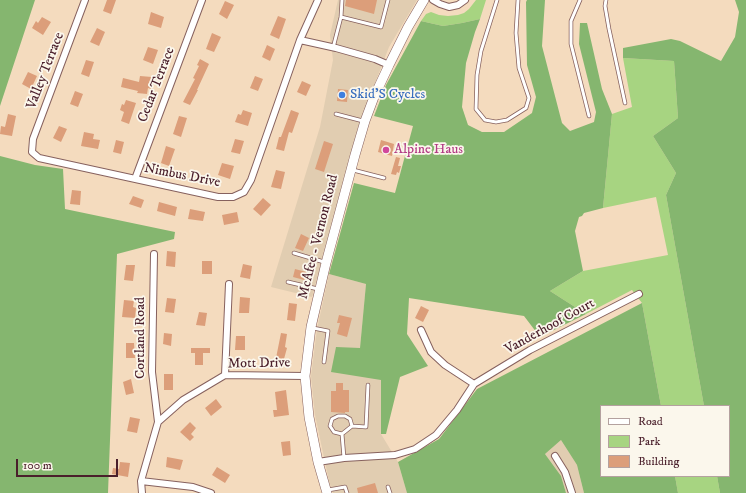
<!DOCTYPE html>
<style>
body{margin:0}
#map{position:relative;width:746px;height:493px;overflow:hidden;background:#f4dbbe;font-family:"IM FELL DW Pica",serif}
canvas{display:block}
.legend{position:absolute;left:600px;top:405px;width:130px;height:72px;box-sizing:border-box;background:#fbf7ec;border:1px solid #b4a19f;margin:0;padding:5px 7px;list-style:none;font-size:12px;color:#4a1f2b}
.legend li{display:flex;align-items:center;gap:8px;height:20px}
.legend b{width:20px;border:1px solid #b4a19f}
.scale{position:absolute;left:16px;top:459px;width:102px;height:18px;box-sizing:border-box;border:2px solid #4a1f2b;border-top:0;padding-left:5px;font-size:12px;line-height:14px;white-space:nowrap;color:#4a1f2b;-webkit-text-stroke:3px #fbf7ec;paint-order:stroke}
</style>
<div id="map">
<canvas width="746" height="493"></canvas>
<ul class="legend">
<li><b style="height:5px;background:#fff"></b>Road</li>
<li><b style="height:11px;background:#a7d481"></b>Park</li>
<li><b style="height:11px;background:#dc9e7a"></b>Building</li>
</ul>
<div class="scale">100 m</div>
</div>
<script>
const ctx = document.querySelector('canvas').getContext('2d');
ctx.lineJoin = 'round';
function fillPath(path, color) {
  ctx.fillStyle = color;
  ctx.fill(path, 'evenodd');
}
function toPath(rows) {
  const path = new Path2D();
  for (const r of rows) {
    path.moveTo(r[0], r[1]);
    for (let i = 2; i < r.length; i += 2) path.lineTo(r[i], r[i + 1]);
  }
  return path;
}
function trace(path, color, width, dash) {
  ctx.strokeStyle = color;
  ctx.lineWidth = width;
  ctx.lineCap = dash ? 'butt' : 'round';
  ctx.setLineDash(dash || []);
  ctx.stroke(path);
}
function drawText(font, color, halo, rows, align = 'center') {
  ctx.font = font + ' "IM FELL DW Pica",serif';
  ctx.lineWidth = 3.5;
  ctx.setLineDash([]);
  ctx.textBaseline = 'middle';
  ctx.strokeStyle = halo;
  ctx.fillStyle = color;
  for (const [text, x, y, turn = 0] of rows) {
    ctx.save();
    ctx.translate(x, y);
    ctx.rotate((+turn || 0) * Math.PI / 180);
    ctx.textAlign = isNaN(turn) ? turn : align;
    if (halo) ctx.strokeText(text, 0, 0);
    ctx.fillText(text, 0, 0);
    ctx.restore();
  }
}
fillPath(toPath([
 [338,0,417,0,389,47,358,127,312,297,271,287,320,127,333,60,330,35],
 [329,274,366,284,360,348,381,380,381,434,398,462,407,493,333,493,329,481,315,415,311,376,317,329],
 [561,440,577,465,584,493,566,493,561,476,545,454]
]), '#e1cdb1');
fillPath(toPath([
 [476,0,486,0,480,19,462,23,443,26,421,21,426,14,431,12,439,15,448,16,458,15,464,13,469,9],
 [623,58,674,61,678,118,653,136,676,173,666,195,704,406,661,406,642,303,632,290,586,314,550,291,583,271,668,255,656,197,603,208,612,114,632,107],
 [675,476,717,476,720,493,678,493]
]), '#a7d481');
fillPath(toPath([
 [0,0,35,0,0,106],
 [527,0,545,0,542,46,562,123,570,131,594,122,596,112,579,44,580,23,587,23,602,89,612,114,603,208,584,213,582,216,579,217,575,231,583,271,550,291,586,314,540,337,524,316,409,298,407,334,428,366,400,377,386,434,381,434,381,380,331,372,336,347,360,348,366,284,329,274,354,183,395,193,413,126,374,116,386,85,421,21,443,26,462,23,480,19,475,32,466,63,462,107,468,125,482,132,504,132,532,113,536,97,527,65,526,2],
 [735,0,746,0,746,493,720,493,717,476,729,476,729,406,704,406,666,195,676,173,653,136,678,118,674,61,623,58,623,48,671,39,680,41,721,61,735,37,739,12],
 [0,156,35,165,63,169,65,209,175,232,174,239,117,254,108,493,0,493],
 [642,303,661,406,601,406,601,476,675,476,678,493,584,493,577,465,561,440,545,454,561,476,566,493,407,493,398,462,439,439,477,389]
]), '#85b66f');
fillPath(toPath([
 [107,0,116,0,111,14,103,11],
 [346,0,377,0,374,14,345,6],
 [225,1,234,5,227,19,219,14],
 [151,12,164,17,161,28,148,24],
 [278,16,286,19,279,39,270,35],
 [42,17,51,22,43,35,32,28,36,21,38,23],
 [97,28,105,32,99,46,90,42],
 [212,33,221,37,214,52,206,49],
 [267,45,275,49,270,61,262,57],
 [148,47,158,50,153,64,143,60],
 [200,59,209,64,197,90,198,90,190,105,183,102,195,79,193,78,199,66,197,65],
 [86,60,94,62,89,77,81,74],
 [28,72,37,76,31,89,22,84],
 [140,76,152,77,151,89,148,88,147,94,137,93,138,91,121,87,123,78,139,82],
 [255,76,263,79,258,91,250,88],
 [302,81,311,85,306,96,297,92],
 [338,89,348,90,347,102,337,101],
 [75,91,83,94,78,107,70,104],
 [126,100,136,103,129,124,121,121,124,112,120,110,122,104,124,105],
 [243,110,252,113,248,126,235,122,238,114,241,115],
 [291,110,299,113,292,133,289,132,284,151,276,149,279,137,281,137],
 [8,114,16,116,12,136,0,134,1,126,5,127],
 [179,116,187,118,181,137,173,134],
 [59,126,67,129,61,142,53,138],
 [84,132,94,134,93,139,100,140,98,149,81,146],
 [235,139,244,141,240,154,231,152],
 [116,140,124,142,121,154,113,152],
 [381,140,394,144,392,156,378,152],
 [324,141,333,144,324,172,315,169],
 [166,146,175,149,169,166,161,163],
 [396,157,400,158,398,166,401,166,399,173,397,172,396,175,391,174],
 [222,163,234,166,230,179,218,175],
 [276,170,285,172,281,189,271,187],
 [72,190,81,191,80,205,70,204],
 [133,196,144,200,141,208,129,204],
 [263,198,271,205,261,216,253,209],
 [159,202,177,207,175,216,157,211],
 [190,209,205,212,203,221,188,219],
 [237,212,239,222,224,225,222,215],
 [301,234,309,238,303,251,295,248],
 [167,251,176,252,175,267,166,266],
 [202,261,212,261,212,274,202,274],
 [243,264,252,266,250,279,240,277],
 [126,265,135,265,133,281,124,280],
 [295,269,310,273,308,281,293,277],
 [240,297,250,298,249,313,239,313],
 [167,298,176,299,174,313,165,312],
 [124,300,134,301,133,307,136,308,135,318,122,317],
 [289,303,297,304,295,321,287,320],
 [421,306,429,310,423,322,415,318],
 [199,312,207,313,205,326,196,325],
 [339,315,352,318,347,337,337,334,340,323,337,323],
 [164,333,172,334,171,346,163,344],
 [281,333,287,334,285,347,287,348,284,359,276,358],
 [236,336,245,336,245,350,235,350],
 [126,343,134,343,135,358,126,358],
 [191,348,210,348,210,353,203,353,203,365,195,365,195,353,191,353],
 [164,374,173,374,173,390,164,390],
 [131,379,134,393,126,395,123,382],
 [336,383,343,383,343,390,349,390,349,412,345,412,345,413,331,412,331,391,336,391],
 [286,390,289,415,274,417,273,410,277,410,275,392],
 [216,399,222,407,211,416,205,408],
 [130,417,140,419,137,433,127,431],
 [190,422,196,428,191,434,194,437,190,441,180,432],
 [290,441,291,455,283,456,281,442],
 [167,457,183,460,180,470,166,467],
 [120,462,130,463,128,477,112,474,113,468,119,469],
 [217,467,230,475,225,483,212,475],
 [375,483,378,493,358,493,357,488]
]), '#dc9e7a');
const lane = toPath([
 [497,0,481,51,477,75,476,109,485,120,496,122,507,120,526,108,529,98,519,68,516,33,518,0],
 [580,0,571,21,571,44,589,116],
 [606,0,605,6,609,29,625,103],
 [341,17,381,27,388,0],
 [333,48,341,17,342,0],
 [336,114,363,121],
 [353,170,384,178],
 [294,253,324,262],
 [288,282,318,289],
 [313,328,328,331,324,362],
 [338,416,345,416,350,419,352,426,342,434,334,432,330,426,332,419,338,416],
 [352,426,366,427,368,385],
 [342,434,344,458],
 [388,487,390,493],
 [328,490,345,487,347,493]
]);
const street = toPath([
 [85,0,33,139,32,152,39,158,218,197,233,197,244,192,251,180,300,40,318,0],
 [433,0,440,4,449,7,458,5,465,0],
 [300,40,336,48,375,59,389,65],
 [135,179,202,0],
 [154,254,152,372,158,422],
 [421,330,431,352,445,365,474,384],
 [225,375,229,284],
 [555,456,565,472,572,493],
 [318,462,344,458,395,455,415,449,436,435,457,410,474,384,530,350,639,294],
 [141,481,193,487,211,493],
 [142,493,141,481,158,422,183,400,225,375,305,376]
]);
const secondary = toPath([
 [327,493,318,462,309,417,305,376,311,327,326,263,355,155,365,121,374,97,389,65,408,27,424,0]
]);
trace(lane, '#86615e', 4.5);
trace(street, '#86615e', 8);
trace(secondary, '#86615e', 10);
trace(lane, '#fff', 3);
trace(street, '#fff', 6);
trace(secondary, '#fff', 9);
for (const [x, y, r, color] of [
 [342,95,4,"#3f7fe0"],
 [386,150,4,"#d1479c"]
]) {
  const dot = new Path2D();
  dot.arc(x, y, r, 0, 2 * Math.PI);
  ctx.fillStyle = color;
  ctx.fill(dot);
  trace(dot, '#fbf7ec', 1.5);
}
drawText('14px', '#4a1f2b', '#fbf7ec', [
 ["Valley Terrace",46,71,-69],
 ["Cedar Terrace",157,85,-69],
 ["Nimbus Drive",182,176,11],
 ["McAfee - Vernon Road",319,237,-76],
 ["Vanderhoof Court",550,327,-29],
 ["Cortland Road",141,338,-90],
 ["Mott Drive",259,364,-1]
]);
drawText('14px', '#366cbe', '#fbf7ec', [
 ["Skid'S Cycles",350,95]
], 'left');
drawText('14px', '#b23c85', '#fbf7ec', [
 ["Alpine Haus",394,150]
], 'left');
</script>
